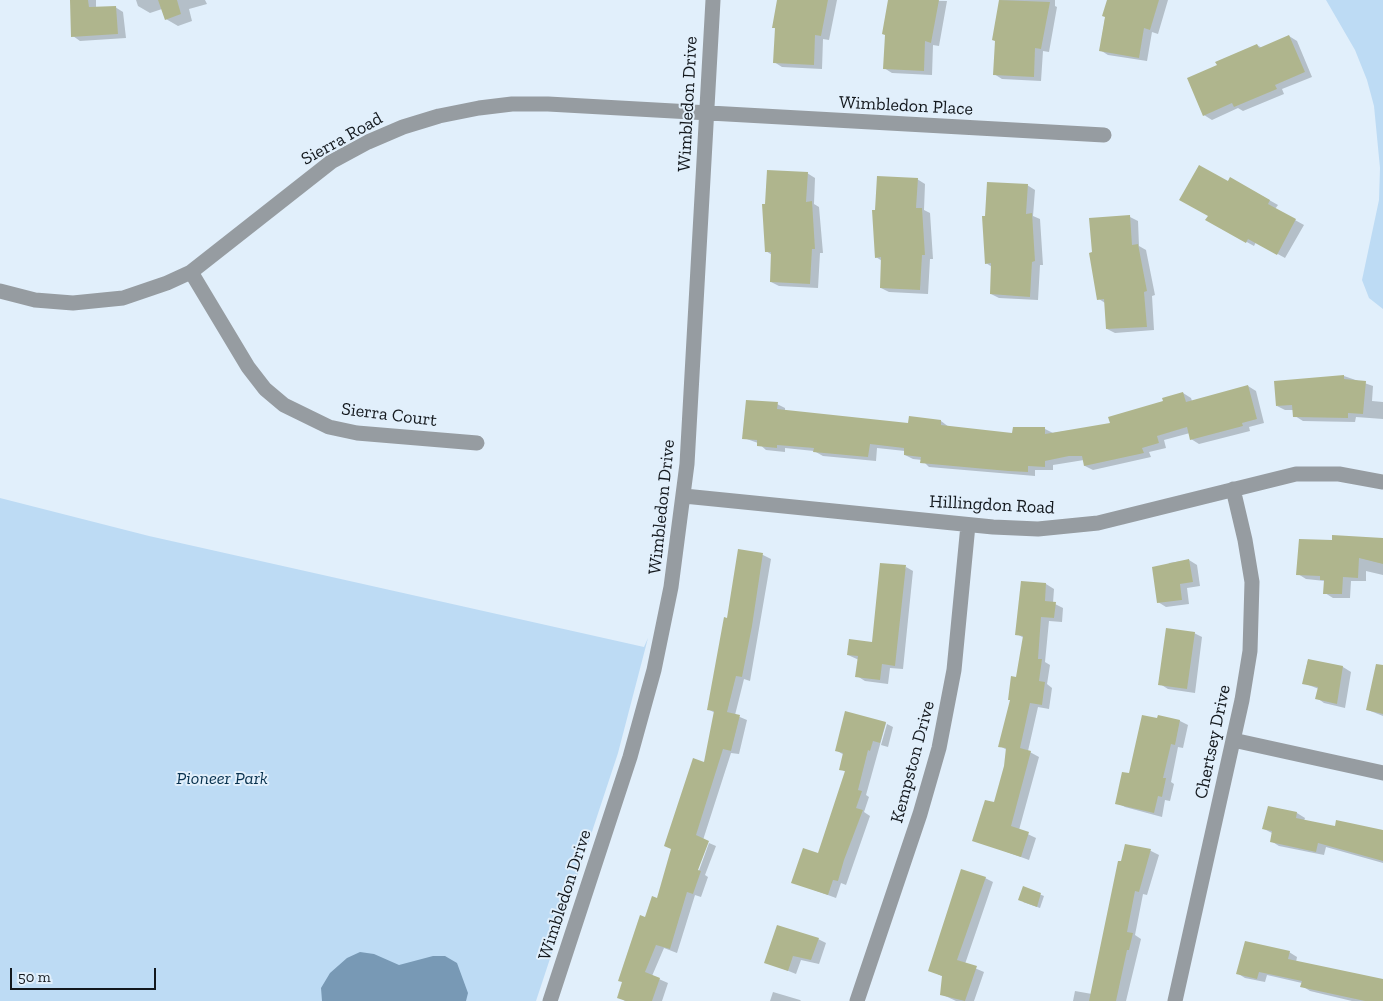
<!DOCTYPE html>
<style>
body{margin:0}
#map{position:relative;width:1383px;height:1001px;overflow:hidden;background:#e1effb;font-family:"Zilla Slab",serif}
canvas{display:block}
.scale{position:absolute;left:10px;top:968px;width:146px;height:22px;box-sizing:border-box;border:2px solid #13181d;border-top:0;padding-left:6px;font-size:15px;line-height:18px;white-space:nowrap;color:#13181d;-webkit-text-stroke:4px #e1effb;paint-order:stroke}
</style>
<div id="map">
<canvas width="1383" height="1001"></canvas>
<div class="scale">50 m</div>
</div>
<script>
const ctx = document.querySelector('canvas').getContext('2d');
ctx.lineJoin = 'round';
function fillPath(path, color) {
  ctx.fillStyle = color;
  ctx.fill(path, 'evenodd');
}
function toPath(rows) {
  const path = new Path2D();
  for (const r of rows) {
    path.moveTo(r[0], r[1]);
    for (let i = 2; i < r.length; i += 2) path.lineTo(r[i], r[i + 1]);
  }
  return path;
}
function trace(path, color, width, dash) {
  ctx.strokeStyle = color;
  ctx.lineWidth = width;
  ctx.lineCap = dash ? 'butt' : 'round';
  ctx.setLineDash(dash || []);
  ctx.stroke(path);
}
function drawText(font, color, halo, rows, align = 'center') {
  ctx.font = font + ' "Zilla Slab",serif';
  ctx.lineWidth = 4;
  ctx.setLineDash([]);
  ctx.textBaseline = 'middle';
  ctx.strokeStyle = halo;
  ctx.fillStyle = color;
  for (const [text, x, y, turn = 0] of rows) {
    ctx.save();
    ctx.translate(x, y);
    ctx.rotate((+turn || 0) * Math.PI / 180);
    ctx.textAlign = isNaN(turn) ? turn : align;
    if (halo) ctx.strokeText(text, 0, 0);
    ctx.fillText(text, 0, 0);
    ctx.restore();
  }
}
fillPath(toPath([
 [1326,0,1383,0,1383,309,1369,298,1362,280,1379,200,1380,168,1374,106,1367,80,1355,50],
 [0,498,149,536,644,647,648,638,618,753,536,1001,0,1001]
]), '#bddbf4');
fillPath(toPath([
 [360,952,374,954,399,965,433,956,445,956,457,963,468,993,466,1001,322,1001,321,988,330,973,347,958]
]), '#7899b5');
fillPath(toPath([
 [71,0,96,0,96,8,115,7,123,12,126,38,80,41,73,36],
 [136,0,205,0,207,4,189,9,192,21,178,26,166,19,162,9,150,13,138,6],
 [778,0,837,0,829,40,823,39,822,69,782,67,774,62,776,29,773,27],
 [889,0,947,1,939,46,933,45,932,75,892,73,884,68],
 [1000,0,1055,0,1055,6,1057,7,1049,52,1043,51,1041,81,1002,79,994,74,996,41,993,39],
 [1108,0,1168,0,1158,34,1152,32,1147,61,1108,55,1100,50],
 [1289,36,1297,41,1312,77,1282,89,1284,94,1243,111,1238,108,1212,120,1204,115,1218,66,1257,45,1262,48],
 [807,173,815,178,814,204,819,207,823,253,820,253,818,288,779,286,771,282,772,255,766,251,766,205],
 [1230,178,1278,205,1275,209,1304,225,1285,258,1256,242,1254,246,1207,220],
 [917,179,925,184,924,210,930,213,933,259,930,259,928,294,889,292,881,288,882,261,876,257],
 [1027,185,1035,190,1033,216,1040,219,1043,265,1040,265,1038,300,999,298,991,294,992,267,986,263],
 [1130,217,1138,221,1139,246,1146,250,1155,295,1152,296,1154,330,1115,333,1107,329,1105,303,1099,299],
 [1344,376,1373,386,1372,401,1383,402,1383,419,1356,417,1355,422,1303,421,1295,416,1294,410,1285,410,1277,406],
 [1248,386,1256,391,1264,423,1249,427,1250,431,1199,444,1191,439,1190,433,1164,440,1166,448,1149,452,1151,457,1093,470,1085,466,1084,460,1053,465,1053,470,1035,470,1035,476,929,467,922,460,913,459,905,455,905,451,877,448,876,461,823,456,814,451,785,448,785,452,766,450,758,443,744,438,777,404,785,408,785,411,909,425,910,418,941,421,949,427,1014,434,1045,429,1053,433,1111,424,1183,393,1191,398,1192,401],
 [1383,541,1383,575,1366,571,1366,581,1351,581,1350,598,1333,598,1325,593,1325,581,1306,579,1298,574],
 [739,551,763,555,771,559,750,681,744,679,735,715,747,720,739,754,731,753,703,840,694,875,697,876,709,843,716,846,705,875,708,877,701,897,695,895,677,953,664,948,652,976,668,983,662,1001,625,1001,619,997,646,918,658,899,705,763,715,713,708,709,729,619],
 [1189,560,1197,565,1200,586,1187,588,1189,604,1166,607,1158,602,1169,563],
 [906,567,913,571,903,669,890,668,888,684,865,681,857,676,859,660,848,655,873,643],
 [1022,582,1046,584,1054,589,1053,603,1063,608,1062,622,1049,621,1045,662,1050,665,1047,684,1052,688,1049,709,1038,707,1028,751,1039,757,1019,830,1036,838,1029,860,974,840,995,804,1005,766,1007,750,1000,746,1018,679,1024,638,1017,634],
 [1194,633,1202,637,1195,693,1168,689,1160,684],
 [1308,660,1343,667,1351,672,1345,708,1324,703,1317,698,1319,689,1303,683],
 [1383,682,1383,716,1368,710],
 [846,713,886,723,866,795,869,797,864,812,870,816,846,885,841,883,836,898,792,882,819,854,846,772,841,769,844,755,836,750],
 [1158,720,1180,721,1188,725,1183,748,1178,747,1171,782,1174,784,1170,801,1165,800,1162,817,1125,807,1117,803],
 [887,724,893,727,888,747,881,745],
 [1269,807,1297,813,1305,818,1304,821,1336,828,1383,832,1383,863,1326,847,1324,855,1279,846,1271,841,1272,833,1264,829],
 [1126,845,1151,851,1159,855,1147,895,1143,894,1135,935,1141,939,1126,1001,1073,1001,1075,991,1092,994],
 [985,878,993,882,965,964,984,972,974,1001,956,1001,941,994,944,977,929,970],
 [1024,888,1044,896,1040,908,1023,902],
 [818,939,826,943,819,964,801,960,796,974,766,962],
 [1289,952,1297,957,1296,962,1383,980,1383,1001,1352,1001,1310,991,1302,986,1302,983,1267,975,1265,982,1245,978,1237,973],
 [773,992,800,1000,801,1001,770,1001]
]), '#0003');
fillPath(toPath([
 [70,0,88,0,89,7,116,6,118,34,71,37],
 [158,0,177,0,181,14,165,20],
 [777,0,828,0,821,36,815,35,814,65,773,63,775,28,772,28],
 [888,0,939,0,931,43,925,41,924,71,883,69,885,35,882,34],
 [999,0,1050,2,1041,49,1035,48,1034,77,993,75,995,41,992,40],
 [1107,0,1159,0,1150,30,1144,28,1139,58,1099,51,1105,17,1102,16],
 [1289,35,1305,72,1275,85,1277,89,1234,107,1232,103,1203,116,1187,78,1217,65,1215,62,1257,44,1259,48],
 [1199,165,1228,181,1230,177,1270,200,1268,204,1296,219,1277,255,1248,239,1246,243,1205,220,1208,216,1179,200],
 [767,170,808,172,806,202,812,201,815,249,812,249,810,284,770,282,771,252,765,252,762,204,765,204],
 [877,176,918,178,916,208,922,208,925,255,922,255,920,290,880,288,881,257,875,258,872,210,875,210],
 [987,182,1028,184,1026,214,1032,213,1035,261,1032,262,1030,297,990,294,991,263,985,264,982,216,985,216],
 [1130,215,1132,245,1138,244,1147,291,1144,292,1147,327,1106,329,1104,299,1097,300,1089,253,1092,252,1089,218],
 [1344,375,1344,379,1366,381,1363,414,1348,413,1348,418,1293,417,1292,405,1276,406,1274,381],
 [1248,385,1257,419,1242,423,1243,426,1190,440,1187,427,1157,436,1159,443,1142,448,1144,453,1084,466,1082,456,1069,456,1045,461,1045,467,1028,466,1028,472,1008,471,920,463,921,457,904,455,904,448,870,444,868,457,813,452,814,448,777,445,777,448,757,446,757,440,742,439,746,400,778,402,777,409,908,423,909,416,941,420,941,425,1012,433,1013,427,1045,427,1045,434,1110,423,1108,417,1163,401,1162,398,1183,392,1186,402],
 [1332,535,1383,538,1383,564,1359,558,1358,578,1343,577,1342,594,1323,594,1324,580,1320,580,1320,576,1296,575,1299,539,1332,540],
 [738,549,763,553,752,626,742,677,736,676,727,712,740,715,731,751,723,749,696,835,709,841,698,870,701,871,693,894,687,892,670,949,656,945,645,972,660,978,652,1001,626,1001,617,998,622,982,618,981,640,915,645,917,652,896,657,898,671,849,664,846,693,758,704,762,714,711,707,710,724,617,727,618],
 [1189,559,1193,582,1180,584,1182,600,1157,603,1152,567],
 [880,563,906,565,895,666,882,664,880,680,855,677,858,656,847,655,849,639,872,642],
 [1021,581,1046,583,1045,601,1056,602,1054,618,1041,617,1038,659,1042,659,1039,681,1045,682,1042,705,1030,703,1020,748,1031,751,1011,826,1029,832,1021,857,972,841,985,800,994,802,1004,766,1006,748,998,747,1010,700,1008,700,1011,676,1016,677,1023,636,1015,635],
 [1166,628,1195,632,1187,689,1158,685],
 [1308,659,1343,666,1337,704,1315,699,1318,687,1302,684],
 [1376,664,1383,665,1383,714,1366,710],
 [845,711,886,722,880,743,873,741,870,751,868,750,858,790,862,791,856,808,863,810,844,860,838,881,833,880,828,895,791,883,803,848,818,853,845,771,839,770,843,753,835,751],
 [1142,715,1157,718,1158,715,1180,720,1175,745,1171,744,1163,778,1166,778,1162,797,1158,796,1154,813,1115,804,1122,772,1129,773],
 [1268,806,1297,812,1296,818,1335,826,1336,820,1383,830,1383,861,1318,843,1316,852,1270,842,1272,831,1262,829],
 [1125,844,1151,849,1139,892,1135,891,1127,932,1133,933,1129,950,1127,950,1116,1001,1089,1001,1118,861,1121,861],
 [961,869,986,877,957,960,977,966,965,1001,940,995,942,976,928,971],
 [1023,886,1041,893,1037,907,1018,900],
 [777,925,819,938,811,960,793,956,788,971,764,963],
 [1245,941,1290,951,1288,959,1383,979,1383,1001,1365,1001,1300,987,1302,981,1259,972,1257,979,1236,974]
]), '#afb58d');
trace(toPath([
 [191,272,248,367,265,389,284,405,329,427,357,433,477,443],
 [0,291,35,300,73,303,123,298,167,283,191,272,331,162,368,142,403,127,439,116,479,108,512,104,548,104,1104,135],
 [684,496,993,527,1038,529,1098,523,1296,474,1339,474,1383,482],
 [1233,740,1383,773],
 [550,1001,630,757,654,670,671,587,687,464,713,0],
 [857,1001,920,814,939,748,954,670,968,525],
 [1175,1001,1242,700,1250,651,1252,582,1245,540,1233,489]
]), '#969ca1', 15);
drawText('18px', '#13181d', '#e1effb', [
 ["Wimbledon Drive",688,104,-87],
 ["Wimbledon Place",906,106,3],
 ["Sierra Road",342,139,-29],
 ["Sierra Court",389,415,7],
 ["Hillingdon Road",992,505,3],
 ["Wimbledon Drive",662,507,-84],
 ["Chertsey Drive",1213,742,-78],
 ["Kempston Drive",913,762,-75],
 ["Wimbledon Drive",565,895,-72]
]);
drawText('italic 18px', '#07314e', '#e1effb', [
 ["Pioneer Park",222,779]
]);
</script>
